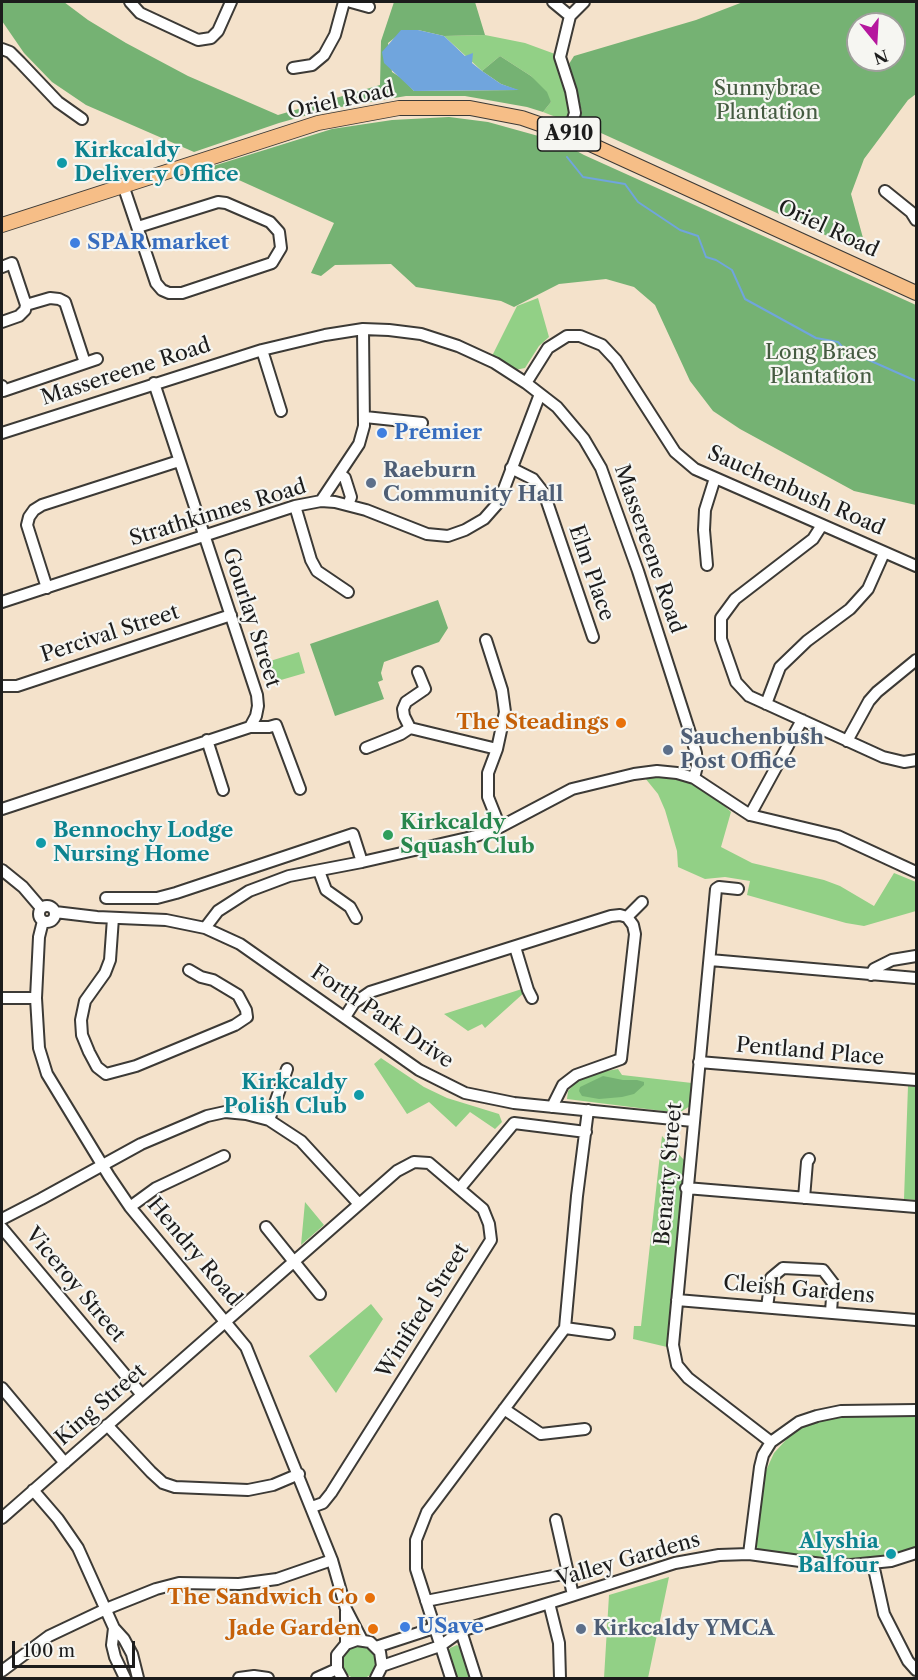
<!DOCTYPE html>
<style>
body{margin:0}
#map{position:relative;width:918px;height:1680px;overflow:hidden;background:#f4e2cb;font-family:"Libre Caslon Text",serif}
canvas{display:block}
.frame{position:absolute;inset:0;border:3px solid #1c1c1c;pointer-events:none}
.north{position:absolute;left:846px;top:12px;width:60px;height:60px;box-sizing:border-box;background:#f6f6f2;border:2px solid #9f9f9c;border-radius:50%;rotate:162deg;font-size:16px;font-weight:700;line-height:24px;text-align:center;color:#1c1c1c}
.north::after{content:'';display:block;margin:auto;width:21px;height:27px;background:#b5179e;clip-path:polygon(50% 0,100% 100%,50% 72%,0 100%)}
.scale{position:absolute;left:12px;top:1641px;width:123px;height:27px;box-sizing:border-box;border:3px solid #1c1c1c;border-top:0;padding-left:8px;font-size:18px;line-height:21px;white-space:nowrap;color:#1c1c1c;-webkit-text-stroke:4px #f6f6f2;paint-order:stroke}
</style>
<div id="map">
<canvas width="918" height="1680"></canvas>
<div class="frame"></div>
<div class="north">N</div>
<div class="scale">100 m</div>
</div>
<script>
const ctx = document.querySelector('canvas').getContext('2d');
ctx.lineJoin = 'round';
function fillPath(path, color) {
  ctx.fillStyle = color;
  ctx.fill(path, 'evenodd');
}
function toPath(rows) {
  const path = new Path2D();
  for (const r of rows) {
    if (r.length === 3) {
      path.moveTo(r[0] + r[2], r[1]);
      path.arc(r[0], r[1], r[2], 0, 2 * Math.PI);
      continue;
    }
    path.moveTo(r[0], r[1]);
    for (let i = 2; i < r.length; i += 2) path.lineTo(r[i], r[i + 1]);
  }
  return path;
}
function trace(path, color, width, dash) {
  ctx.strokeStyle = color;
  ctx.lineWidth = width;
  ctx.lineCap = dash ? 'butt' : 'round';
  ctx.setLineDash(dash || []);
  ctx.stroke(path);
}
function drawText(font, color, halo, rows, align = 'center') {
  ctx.font = font + ' "Libre Caslon Text",serif';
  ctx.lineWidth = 4.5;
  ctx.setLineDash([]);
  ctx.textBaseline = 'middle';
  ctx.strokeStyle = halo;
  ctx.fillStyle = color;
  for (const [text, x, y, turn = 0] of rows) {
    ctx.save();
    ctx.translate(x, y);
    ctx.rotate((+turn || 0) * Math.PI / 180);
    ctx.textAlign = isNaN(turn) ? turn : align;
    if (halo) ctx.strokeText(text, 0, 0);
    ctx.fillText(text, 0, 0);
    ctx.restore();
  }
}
fillPath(toPath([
 [485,35,525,43,555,54,573,113,566,121,543,112,551,102,531,76,500,56,482,71,444,36],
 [538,298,549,337,539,346,525,368,515,370,492,356,517,306],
 [299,652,305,673,274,682,267,662],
 [652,776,671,777,683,780,698,786,715,797,731,812,721,847,752,863,824,880,840,886,874,906,894,873,916,882,916,911,864,926,846,923,747,895,750,881,725,877,705,879,678,867,677,851,665,810,658,794,645,778],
 [525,988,526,991,485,1028,482,1024,468,1031,444,1014],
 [381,1058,424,1087,447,1098,499,1114,502,1122,495,1129,470,1112,456,1127,429,1102,407,1114,374,1064],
 [618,1069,622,1075,692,1083,690,1106,679,1113,567,1099,568,1091,577,1081,606,1071],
 [908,1086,916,1087,916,1200,904,1199],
 [662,1136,684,1160,667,1347,633,1339,634,1326,641,1326],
 [305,1202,324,1225,301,1245],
 [371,1304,383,1319,336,1393,309,1356],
 [843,1415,916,1416,916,1549,882,1559,814,1560,763,1553,758,1549,755,1544,764,1475,774,1453,795,1430,819,1420],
 [669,1577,648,1678,604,1678,609,1595],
 [359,1662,17],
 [457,1645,461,1648,471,1678,457,1678,448,1652,450,1648]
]), '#92d086');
fillPath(toPath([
 [2,2,64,2,88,20,126,43,188,76,278,115,380,85,381,41,394,2,475,2,485,35,444,36,418,30,397,36,388,43,392,72,403,79,414,91,517,90,501,84,482,71,500,56,531,76,547,92,551,102,543,112,527,107,465,96,406,96,329,109,279,123,194,152,86,105,52,82,24,53,2,21],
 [743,2,916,2,916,94,908,100,864,159,851,194,863,238,856,249,579,123,582,112,569,64,574,56,696,20],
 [858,24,894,24,894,60,858,60],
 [449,117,488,122,560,142,584,155,916,305,916,505,854,491,740,429,713,411,690,381,655,305,634,287,606,279,559,284,514,307,501,301,416,287,391,264,335,265,321,276,311,273,334,223,210,167,332,129,392,120],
 [438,600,448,628,439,642,384,662,381,673,383,680,378,682,384,699,335,716,310,644],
 [603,1076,623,1080,637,1080,644,1082,644,1085,634,1094,622,1097,599,1099,582,1096,579,1091,580,1087]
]), '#75b273');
fillPath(toPath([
 [401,30,418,30,444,36,465,56,473,53,472,63,482,71,501,84,519,90,414,91,384,63,382,52]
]), '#70a5dd');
trace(toPath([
 [423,2,425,2],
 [567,157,583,177,625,184,638,202,680,230,698,236,706,257,716,260,732,270,745,299,816,338,838,342,844,349,916,381]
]), '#70a5dd', 2);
const minor = toPath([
 [130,2,140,13,198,40,211,38,218,31,231,2],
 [351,2,369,7],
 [553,2,570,16],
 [2,49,10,52,20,62,58,102,82,119],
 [293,68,312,65,324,55,335,35,344,2],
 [568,134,575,113,571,91,560,57,570,16,584,2],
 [123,185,156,283,162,290,169,293,182,293,272,263,281,248,279,232,270,222,226,203,218,202,138,227],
 [885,191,911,212,916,220],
 [2,267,12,263,26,305],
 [2,322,19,316,25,310,26,305,50,298,59,299,65,302,85,363],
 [262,350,281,411],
 [154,383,257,695,258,706,256,716,250,727],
 [526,383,548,348,567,336,580,336,602,345,616,360,675,452,695,469,916,566],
 [2,386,3,391,97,359],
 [365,417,422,423],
 [2,433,262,350,325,335,363,329,389,330,421,334,458,346,495,363,526,383,557,407,584,439,601,468,638,571,691,736,696,753,697,766,694,778],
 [511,468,533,479,544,493,593,637],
 [340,474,345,478,351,497,348,505],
 [321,501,359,444,364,426,363,329],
 [295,506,311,560,317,571,348,592],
 [822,525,813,539,735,599,721,618,721,639,736,682,749,696,883,757,904,762,916,760],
 [707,565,704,530,705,510,715,478],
 [47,588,27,525,29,517,34,510,42,505,179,461],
 [2,602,295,506,321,501,335,502,366,510,427,534,448,536,465,530,484,519,499,502,540,394],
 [486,640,502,690,505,712,497,749,488,773,488,797,500,827],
 [2,686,17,686,231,615],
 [766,704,780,667,807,641,850,609,868,589,884,553],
 [410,728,404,716,403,709,406,702,425,689,418,672],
 [207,740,223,790],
 [847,741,869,701,877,692,916,660],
 [366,748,401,734,410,728,497,749],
 [2,809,250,727,269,727,276,725,300,789],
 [750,815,802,720],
 [2,870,23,887,41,908],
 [319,871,326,890,350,907,356,918],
 [738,889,719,887,716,889,673,1345,677,1365,688,1378,771,1442],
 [106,898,157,898,176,893,353,834,362,862],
 [47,914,8],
 [55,912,97,917,166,920,205,928,240,944,419,1070,465,1093,514,1103,693,1121],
 [627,917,642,902],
 [113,918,110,960,105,973,85,1001,81,1020,82,1035,89,1052,97,1067,106,1074,136,1066,235,1025,247,1017,246,1010,238,995,213,980,201,977,189,970],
 [43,921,39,937,36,998,39,1048,47,1074,109,1176,130,1207,246,1347,332,1560,346,1609,362,1640],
 [205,928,218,911,249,891,289,876,362,862,476,836,500,827,572,789,634,774,657,771,677,773,694,778,750,815,838,836,916,872],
 [515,947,528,990,532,998],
 [710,960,916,978],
 [871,975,874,969,892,960,916,956],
 [2,998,36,998],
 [345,1017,354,1003,370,992,611,916,620,915,627,917,633,925,635,934,621,1059,576,1075,563,1085,552,1107],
 [699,1062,916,1080],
 [269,1120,287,1069],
 [460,1188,514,1123,586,1132],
 [686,1188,916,1207],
 [804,1198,807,1162,809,1159],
 [130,1207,156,1188,224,1156],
 [2,1219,41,1199,141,1144,207,1116,225,1112,246,1114,269,1120,301,1141,359,1204],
 [266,1227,320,1294],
 [2,1228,142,1395],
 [677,1300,916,1320],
 [767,1307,771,1278,783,1268,823,1270,833,1283,831,1312],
 [565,1328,609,1334],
 [2,1388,65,1463],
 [504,1409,541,1434,585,1429],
 [107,1425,151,1472,163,1483,175,1487,248,1490,273,1485,299,1474],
 [33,1490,58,1519,78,1548,114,1628,124,1639,132,1654,138,1678],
 [2,1518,397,1171,414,1162,429,1163,483,1209,489,1224,491,1240,331,1493,323,1503,312,1507],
 [556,1520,573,1595],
 [749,1554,760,1467,763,1455,771,1442,799,1422,817,1416,841,1411,916,1410],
 [873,1564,884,1614,908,1661,916,1670],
 [426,1601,568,1573],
 [549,1603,559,1643,560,1678],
 [346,1611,346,1644],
 [114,1628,112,1645,115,1657,125,1678],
 [461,1631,476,1678],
 [376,1647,434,1628,461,1631],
 [382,1666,440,1646,461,1631,675,1563,719,1555,749,1554,822,1564,851,1565,891,1561,916,1553],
 [2,1671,49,1636,106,1609,156,1589,179,1583,239,1584,277,1579,332,1560],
 [239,1678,254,1676,268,1678],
 [317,1678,337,1669],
 [342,1678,337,1669,337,1655,346,1644,357,1640,370,1642,380,1652,382,1666,376,1678],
 [451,1678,416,1569,416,1540,427,1512,565,1328,577,1196,588,1110]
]);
const major = toPath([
 [2,225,318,123,399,108,470,108,522,118,568,134,916,293]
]);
trace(minor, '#3c3a36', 14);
trace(major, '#3c3a36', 16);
trace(minor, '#fff', 10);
trace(major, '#f6be87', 14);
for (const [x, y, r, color] of [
 [62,163,6,"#0f9aa8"],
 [75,243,6,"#3f7fe0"],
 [382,433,6,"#3f7fe0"],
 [371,483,6,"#5c6f8a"],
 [621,723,6,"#e8710a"],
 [668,750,6,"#5c6f8a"],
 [388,835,6,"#2e9e5b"],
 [41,843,6,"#0f9aa8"],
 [359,1095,6,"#0f9aa8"],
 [891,1554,6,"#0f9aa8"],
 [370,1598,6,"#e8710a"],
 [405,1627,6,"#3f7fe0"],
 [373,1629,6,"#e8710a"],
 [581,1629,6,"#5c6f8a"]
]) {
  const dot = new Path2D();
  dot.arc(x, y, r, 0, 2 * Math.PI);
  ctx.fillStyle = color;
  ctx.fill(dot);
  trace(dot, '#f6f6f2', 2);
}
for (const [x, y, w] of [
 [569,134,63]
]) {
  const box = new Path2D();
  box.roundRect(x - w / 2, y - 17, w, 34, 4.5);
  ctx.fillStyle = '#f6f6f2';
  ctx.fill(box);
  trace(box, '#1c1c1c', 1.5);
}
drawText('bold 20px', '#1c1c1c', null, [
 ["A910",569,134]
]);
drawText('21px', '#455b41', '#f6f6f2', [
 ["Sunnybrae",767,89],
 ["Plantation",767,113],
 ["Long Braes",821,353],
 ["Plantation",821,377]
]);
drawText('21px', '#1c1c1c', '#f6f6f2', [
 ["Oriel Road",341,101,-12],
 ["Oriel Road",828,229,25],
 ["Massereene Road",126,372,-18],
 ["Sauchenbush Road",796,491,24],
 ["Strathkinnes Road",218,513,-17],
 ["Massereene Road",649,549,71],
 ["Elm Place",591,573,71],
 ["Gourlay Street",251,618,72],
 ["Percival Street",110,634,-18],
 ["Forth Park Drive",382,1017,34],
 ["Pentland Place",810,1052,5],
 ["Benarty Street",669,1174,-85],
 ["Hendry Road",194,1252,50],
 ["Viceroy Street",75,1285,50],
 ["Cleish Gardens",799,1290,5],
 ["Winifred Street",423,1311,-58],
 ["King Street",101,1405,-41],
 ["Valley Gardens",628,1560,-16]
]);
drawText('bold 21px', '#0d838f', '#f6f6f2', [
 ["Kirkcaldy",74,151],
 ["Delivery Office",74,175],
 ["Bennochy Lodge",53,831],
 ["Nursing Home",53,855],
 ["Kirkcaldy",347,1083,"right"],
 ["Polish Club",347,1107,"right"],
 ["Alyshia",879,1542,"right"],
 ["Balfour",879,1566,"right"]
], 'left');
drawText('bold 21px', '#366cbe', '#f6f6f2', [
 ["SPAR market",87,243],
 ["Premier",394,433],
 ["USave",417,1627]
], 'left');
drawText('bold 21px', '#4e5e75', '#f6f6f2', [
 ["Raeburn",383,471],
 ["Community Hall",383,495],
 ["Sauchenbush",680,738],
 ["Post Office",680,762],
 ["Kirkcaldy YMCA",593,1629]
], 'left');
drawText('bold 21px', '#c56008', '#f6f6f2', [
 ["The Steadings",609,723],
 ["The Sandwich Co",358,1598],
 ["Jade Garden",361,1629]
], 'right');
drawText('bold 21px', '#27864d', '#f6f6f2', [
 ["Kirkcaldy",400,823],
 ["Squash Club",400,847]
], 'left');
</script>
